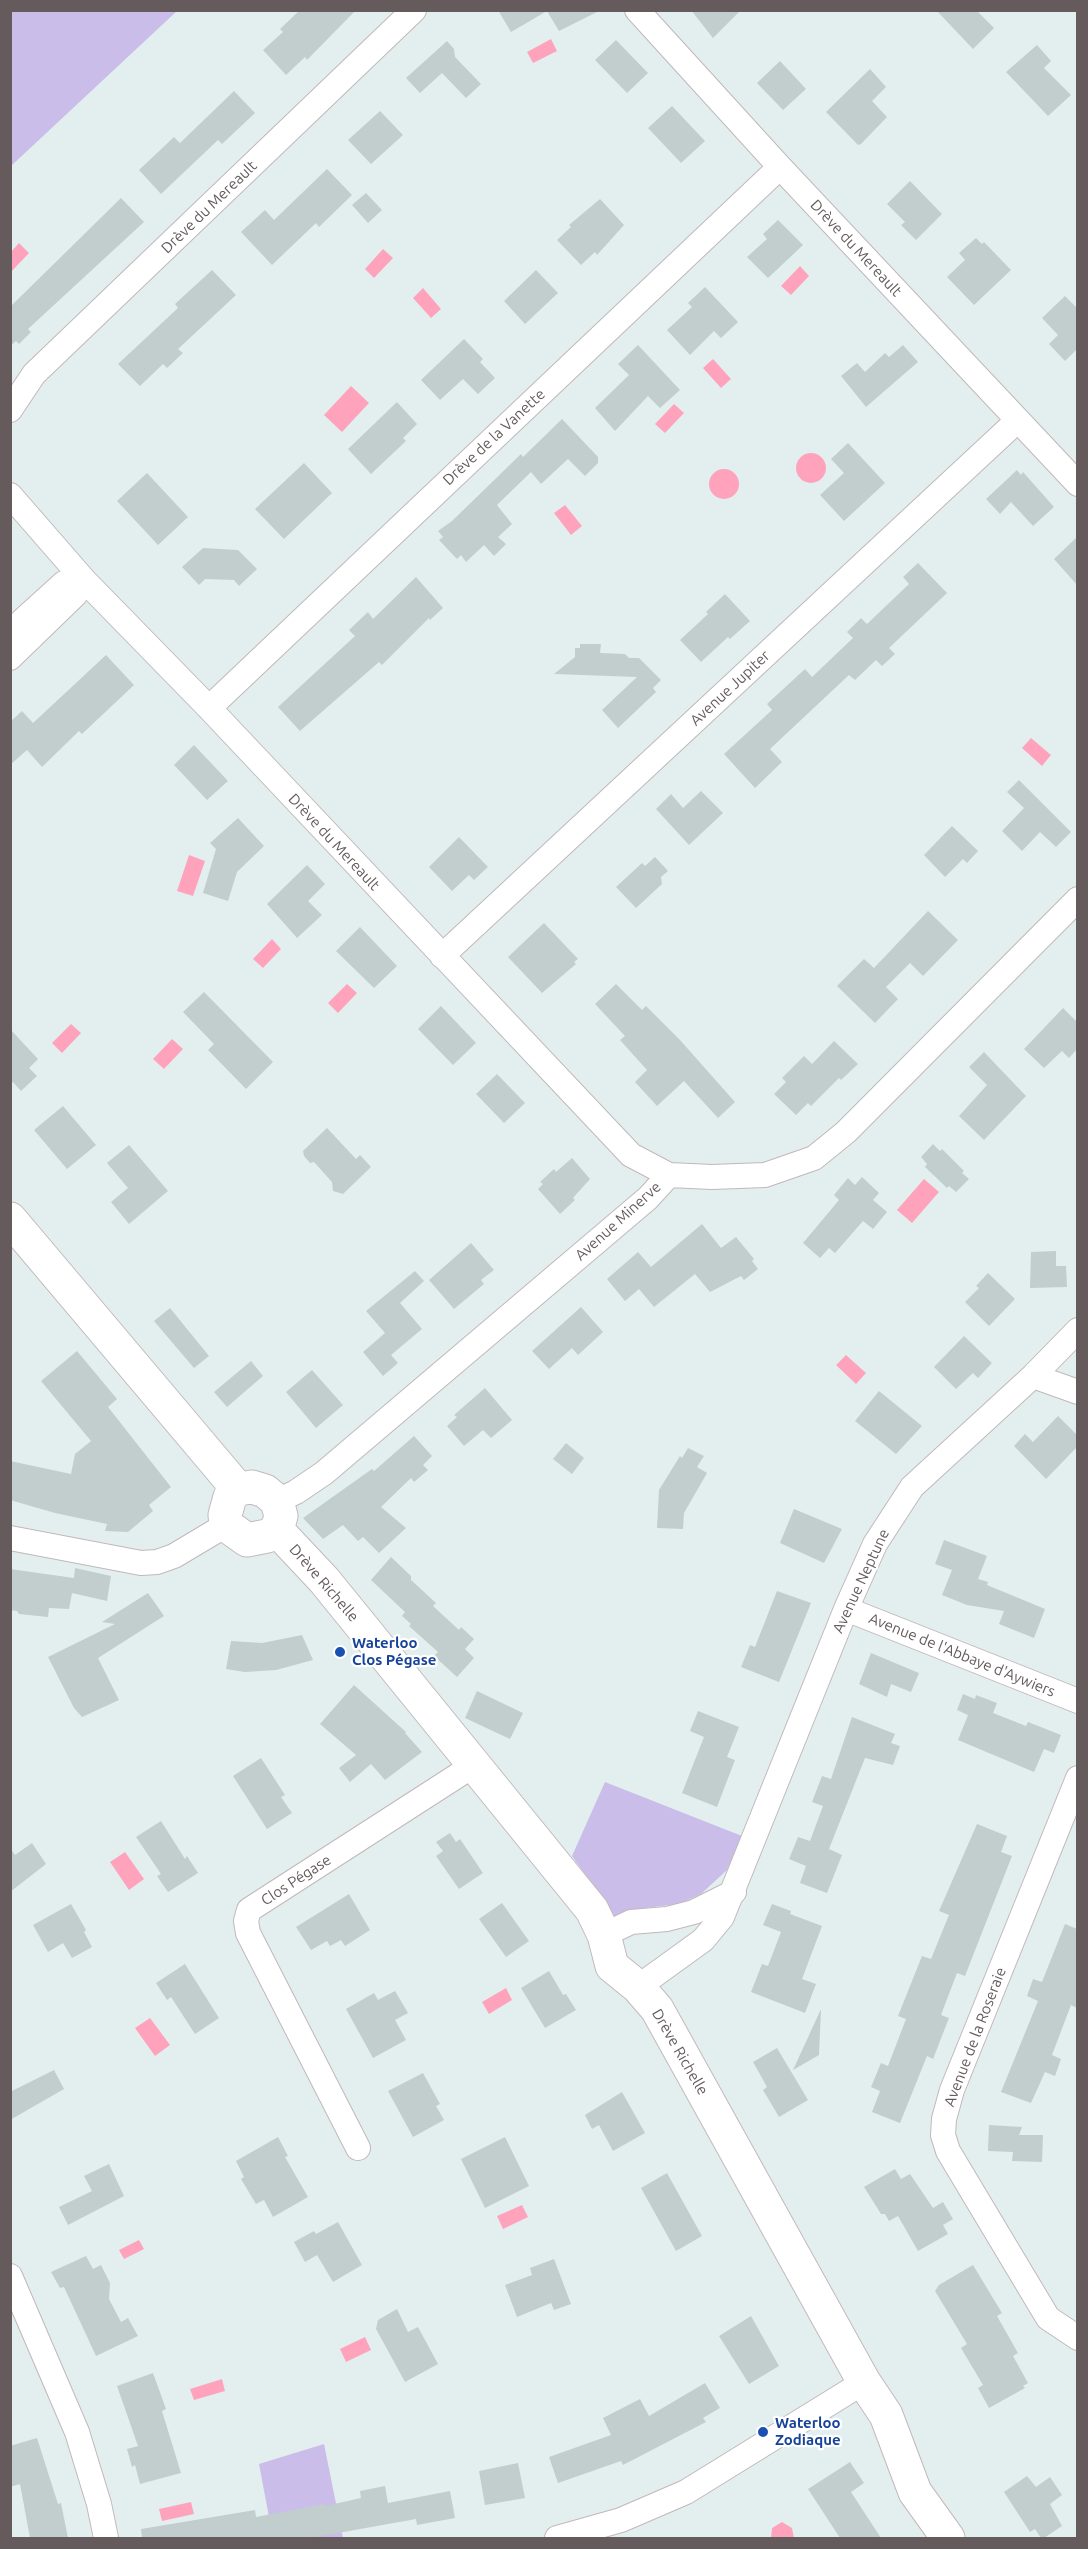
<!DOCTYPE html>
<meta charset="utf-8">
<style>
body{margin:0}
#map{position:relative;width:1088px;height:2549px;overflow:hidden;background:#e3efef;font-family:Ubuntu,sans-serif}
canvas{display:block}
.frame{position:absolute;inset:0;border:12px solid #655b5d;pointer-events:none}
</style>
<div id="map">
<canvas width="1088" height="2549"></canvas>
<div class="frame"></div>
</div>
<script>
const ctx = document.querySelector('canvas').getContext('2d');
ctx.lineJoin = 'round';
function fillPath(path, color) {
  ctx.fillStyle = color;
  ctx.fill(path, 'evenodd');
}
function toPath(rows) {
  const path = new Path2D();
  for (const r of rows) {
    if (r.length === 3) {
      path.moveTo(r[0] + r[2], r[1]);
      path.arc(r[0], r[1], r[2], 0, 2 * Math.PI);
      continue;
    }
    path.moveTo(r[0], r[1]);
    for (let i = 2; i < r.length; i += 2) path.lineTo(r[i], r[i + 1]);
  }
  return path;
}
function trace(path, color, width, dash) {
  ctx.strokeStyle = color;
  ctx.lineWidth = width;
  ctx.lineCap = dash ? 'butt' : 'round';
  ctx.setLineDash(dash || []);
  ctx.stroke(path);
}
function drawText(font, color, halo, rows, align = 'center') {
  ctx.font = font + ' Ubuntu,sans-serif';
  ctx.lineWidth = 4.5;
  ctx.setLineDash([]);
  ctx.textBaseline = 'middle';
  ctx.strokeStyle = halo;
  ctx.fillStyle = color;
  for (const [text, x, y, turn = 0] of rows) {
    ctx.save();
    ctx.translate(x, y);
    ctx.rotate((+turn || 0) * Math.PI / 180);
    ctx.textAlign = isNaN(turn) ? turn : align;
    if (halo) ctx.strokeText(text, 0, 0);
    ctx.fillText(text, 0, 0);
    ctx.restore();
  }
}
fillPath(toPath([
 [11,10,177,10,177,11,11,166],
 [605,1782,742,1836,727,1870,701,1894,679,1904,636,1909,615,1917,572,1856],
 [324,2444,343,2538,273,2538,259,2464]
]), '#cabdea');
fillPath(toPath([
 [551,39,557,51,533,63,527,52],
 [19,243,29,253,11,272,11,252],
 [383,249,393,258,374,278,365,269],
 [800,266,809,276,791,295,781,286],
 [423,288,441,309,431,318,413,298],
 [713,359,731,379,721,388,703,368],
 [351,386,369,403,342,432,324,415],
 [674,404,684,413,665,433,655,424],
 [811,468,15],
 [724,484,15],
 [565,505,582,526,571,535,554,513],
 [1031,738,1051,755,1042,766,1022,748],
 [189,855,205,861,193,896,177,891],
 [272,939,281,949,263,968,253,959],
 [347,984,357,993,338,1013,328,1003],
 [71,1024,81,1033,62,1053,52,1043],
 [172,1039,183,1049,164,1069,153,1059],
 [924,1179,939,1192,912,1223,897,1210],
 [846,1355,866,1373,856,1384,836,1365],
 [125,1852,144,1879,129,1890,110,1862],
 [506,1988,512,2000,489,2014,482,2002],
 [150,2018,170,2045,155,2056,135,2028],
 [522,2205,528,2217,503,2229,497,2216],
 [139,2240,144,2249,124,2259,119,2250],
 [365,2337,371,2350,346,2362,340,2349],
 [222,2379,225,2391,194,2400,190,2389],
 [191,2502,194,2514,162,2521,159,2509],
 [782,2522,792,2528,794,2538,771,2538,772,2528]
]), '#ffa3bd');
fillPath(toPath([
 [300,10,356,10,307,60,305,57,286,75,263,50,283,32,280,29],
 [498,10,601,10,559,31,547,11,511,32],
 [691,10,741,10,713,38],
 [936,10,976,10,994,28,973,49],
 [616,40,648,73,627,93,595,60],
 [447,41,454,49,455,57,481,84,466,98,442,73,420,93,406,78],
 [1037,45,1051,61,1044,68,1071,95,1048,116,1006,72],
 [780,61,806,89,783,110,757,83],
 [870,69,886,87,872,101,887,117,861,144,858,145,826,112],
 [234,91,255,113,222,144,218,140,161,194,139,170,174,137,180,143],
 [672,106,705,141,681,163,648,128],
 [380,111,403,135,371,164,348,140],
 [327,169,352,195,319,227,316,223,272,265,241,232,265,210,274,220],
 [910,181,942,214,916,240,901,225,905,222,887,204],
 [366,193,382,210,368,223,352,205],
 [121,198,144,222,28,329,31,332,19,344,16,341,10,346,10,307],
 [600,199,624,225,597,255,595,252,581,265,557,240,571,227,569,225],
 [778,220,803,245,768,278,747,257,767,239,763,234],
 [976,238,982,244,984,242,1011,270,974,305,947,277,965,260,959,253],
 [212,270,236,295,178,349,183,353,167,368,163,364,140,386,118,364,178,308,175,304],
 [536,270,558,293,525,324,504,301],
 [705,287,738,322,721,338,714,331,690,355,667,330,692,307,688,303],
 [1065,296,1077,308,1077,349,1065,361,1049,344,1058,335,1042,318],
 [464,339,483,359,480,362,495,378,478,394,463,379,440,400,421,380],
 [638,345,680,390,660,408,648,396,615,431,595,408,629,375,618,364],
 [903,345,918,362,866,407,841,376,857,363,865,372,885,353,889,357],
 [397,402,417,424,403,438,406,441,371,474,348,449],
 [562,419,598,457,598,463,585,476,568,459,541,484,531,472,497,505,512,524,498,537,506,544,494,556,484,545,466,562,461,555,457,559,439,540,443,537,438,531,452,521,521,454,523,457],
 [848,443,885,483,844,521,820,495,844,473,831,459],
 [304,463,332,493,284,539,255,509],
 [1017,470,1021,475,1023,472,1054,507,1033,526,1011,502,1000,514,986,499],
 [147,473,188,517,158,545,117,501],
 [1077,537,1077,585,1054,559],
 [203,548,238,550,257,569,239,586,234,580,205,579,199,585,182,567],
 [918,563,947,593,889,648,895,654,882,666,876,660,855,680,849,675,770,749,782,762,755,788,724,754,772,710,767,704,805,669,812,677,853,638,847,632,861,618,867,624,909,584,903,577],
 [416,577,443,608,430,620,429,618,382,665,379,662,300,731,278,707,355,636,349,630,368,612,373,619],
 [725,594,750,621,730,639,728,637,701,662,680,640,708,614,706,612],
 [580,644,601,644,600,653,625,654,629,658,639,658,661,680,653,688,656,692,618,728,602,710,637,677,554,674,575,657,575,648,580,648],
 [106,655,134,685,82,734,79,731,42,767,27,750,10,765,10,722,22,711,33,723],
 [194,745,228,781,207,800,174,765],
 [1019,780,1071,832,1056,847,1040,832,1022,851,1002,831,1024,808,1007,792],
 [701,791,723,813,689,845,656,809,671,794,683,808],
 [238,818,264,846,237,872,228,901,203,893,216,849,210,843],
 [952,826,978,851,967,863,963,859,945,877,924,855],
 [459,837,488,867,474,880,469,875,452,891,429,867],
 [655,857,668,871,661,877,662,884,636,908,616,887,642,863,645,866],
 [307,865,325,884,308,901,322,915,297,938,267,904],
 [928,911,958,940,923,976,910,963,886,987,898,999,875,1023,837,986,864,959,874,968],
 [544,923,578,959,574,962,576,964,542,993,508,957],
 [360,927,397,966,374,988,336,951],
 [616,984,642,1010,646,1006,680,1040,735,1102,718,1118,684,1081,657,1106,635,1082,647,1070,620,1040,625,1036,595,1004],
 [204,992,273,1062,246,1089,208,1050,214,1044,183,1012],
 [441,1006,476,1043,453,1065,418,1029],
 [1063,1008,1077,1022,1077,1049,1069,1058,1062,1051,1044,1068,1024,1049],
 [10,1029,38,1059,29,1068,37,1076,21,1091,13,1082,10,1085],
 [834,1041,858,1064,841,1080,839,1078,811,1106,808,1103,796,1115,774,1094,786,1082,782,1078,804,1056,812,1064],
 [984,1052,1026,1096,984,1140,959,1116,987,1085,969,1067],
 [497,1074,525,1103,504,1123,476,1094],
 [63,1106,96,1145,67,1169,34,1130],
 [327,1128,356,1159,360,1155,371,1167,343,1194,333,1191,332,1182,314,1162,310,1163,304,1156,303,1151],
 [933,1144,940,1151,942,1149,964,1171,962,1173,969,1179,956,1192,949,1186,947,1188,925,1167,927,1164,921,1157],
 [129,1145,168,1191,129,1224,111,1202,128,1188,107,1163],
 [572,1158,590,1179,573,1198,575,1200,560,1214,538,1189,543,1184,540,1182,554,1169,556,1172],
 [862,1177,879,1193,873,1200,887,1212,873,1229,863,1221,835,1253,829,1248,820,1258,803,1243,839,1200,834,1195,848,1178,855,1185],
 [702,1224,721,1248,736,1237,754,1259,752,1261,758,1269,744,1280,741,1276,710,1292,695,1274,654,1307,639,1289,625,1301,607,1279,638,1252,651,1267],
 [471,1243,494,1270,481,1280,484,1284,454,1309,429,1280],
 [1056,1251,1056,1266,1066,1266,1067,1287,1030,1288,1031,1252],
 [415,1271,424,1281,400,1303,422,1329,391,1355,398,1363,383,1376,363,1352,385,1333,366,1311],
 [988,1273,1015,1299,989,1326,965,1302,979,1288,976,1286],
 [581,1307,603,1332,578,1355,572,1348,549,1369,532,1351],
 [170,1308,209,1356,194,1368,154,1321],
 [964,1336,992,1363,978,1378,973,1373,956,1389,934,1367],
 [77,1351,117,1399,108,1407,171,1487,149,1505,153,1511,128,1532,105,1531,107,1524,55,1513,10,1500,10,1461,71,1474,75,1454,91,1441,41,1381],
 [251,1361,263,1376,227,1407,214,1392],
 [312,1370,343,1405,316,1428,286,1392],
 [485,1388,512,1420,491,1438,483,1430,464,1446,447,1426,457,1417,454,1415],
 [879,1391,922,1426,896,1454,855,1421],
 [1058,1416,1077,1435,1077,1447,1046,1479,1014,1446,1025,1434,1033,1442],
 [414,1436,432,1456,423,1465,428,1470,414,1482,411,1478,381,1507,406,1528,379,1553,363,1537,358,1541,343,1525,323,1539,303,1518,372,1469,374,1471],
 [566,1443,584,1458,572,1474,553,1459],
 [688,1448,704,1456,697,1467,707,1473,684,1513,683,1529,657,1528,659,1490,680,1456,682,1458],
 [794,1509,842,1529,824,1563,780,1543],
 [944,1540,987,1556,978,1579,988,1582,987,1585,1045,1609,1034,1638,999,1624,1004,1611,967,1605,942,1595,952,1570,935,1564],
 [391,1557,411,1576,411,1580,436,1603,433,1606,459,1630,461,1627,474,1639,465,1649,474,1658,457,1677,434,1656,438,1652,409,1626,411,1624,402,1616,405,1612,371,1580],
 [75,1568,111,1576,107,1601,72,1593,69,1609,49,1608,48,1617,19,1614,17,1611,10,1610,10,1569,74,1578],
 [777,1591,811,1603,779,1682,741,1667,750,1645,755,1647],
 [148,1593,164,1616,98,1658,119,1700,82,1717,74,1708,48,1657,115,1624,102,1622],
 [302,1635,313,1660,276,1670,245,1672,226,1669,231,1641,262,1643],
 [871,1653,919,1673,911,1692,891,1684,887,1697,859,1684],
 [354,1685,406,1732,405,1733,422,1752,385,1780,371,1764,350,1782,339,1768,356,1755,320,1724],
 [477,1691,523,1713,510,1739,465,1718],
 [963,1694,975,1699,976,1695,997,1703,993,1713,1026,1726,1028,1722,1061,1735,1054,1753,1044,1749,1034,1772,958,1740,968,1715,957,1710],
 [698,1711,739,1727,727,1757,735,1760,717,1807,682,1793,704,1737,690,1731],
 [852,1717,895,1734,891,1743,900,1746,893,1765,865,1758,829,1849,842,1855,827,1893,800,1883,806,1866,789,1859,798,1837,810,1841,823,1806,812,1802,822,1776,831,1779],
 [261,1758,285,1795,281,1797,292,1813,267,1829,233,1776],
 [161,1821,185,1859,187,1856,198,1873,168,1892,157,1876,161,1874,136,1837],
 [977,1824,1007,1836,1001,1852,1012,1856,965,1976,957,1973,941,2015,949,2018,933,2059,927,2056,900,2123,872,2112,880,2091,871,2087,881,2063,888,2066,906,2019,898,2016,922,1956,931,1959,949,1915,939,1911],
 [450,1833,456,1842,460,1839,483,1873,459,1889,436,1856,443,1851,436,1842],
 [32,1843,46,1864,10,1892,10,1848,15,1855],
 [349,1894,370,1930,345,1946,341,1940,330,1946,327,1941,311,1950,296,1927],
 [502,1903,529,1941,506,1957,479,1919],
 [71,1904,86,1930,84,1932,92,1947,72,1958,63,1943,48,1952,33,1925],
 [772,1904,791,1911,790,1914,822,1926,802,1979,816,1984,805,2013,751,1992,762,1964,768,1966,781,1932,763,1925],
 [1065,1924,1077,1929,1077,2008,1071,2005,1052,2055,1061,2059,1055,2076,1045,2072,1031,2103,1001,2092,1038,2001,1027,1996,1033,1979,1042,1982],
 [185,1964,219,2018,195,2034,171,1997,167,2000,156,1983],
 [549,1971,563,1995,566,1994,576,2010,545,2028,521,1988],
 [395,1991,408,2013,395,2020,406,2040,373,2058,346,2009,374,1993,378,2000],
 [821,2009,819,2055,793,2070],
 [777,2048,808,2100,779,2117,763,2090,767,2087,753,2062],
 [54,2070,64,2089,10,2120,10,2092],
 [423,2073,440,2104,436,2106,444,2120,413,2137,388,2091],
 [622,2092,645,2133,613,2151,599,2125,592,2129,585,2115],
 [989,2125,1022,2127,1019,2135,1043,2135,1042,2162,1012,2161,1013,2152,988,2151],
 [278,2137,288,2156,285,2157,308,2197,273,2217,264,2200,256,2204,241,2179,244,2177,236,2161],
 [505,2137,529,2186,485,2208,461,2159],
 [109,2164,124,2196,68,2225,59,2207,92,2191,84,2176],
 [895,2169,901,2179,910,2174,933,2208,943,2202,953,2219,943,2225,948,2234,918,2251,898,2216,889,2221,885,2214,881,2214,864,2187],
 [667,2173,702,2236,676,2251,641,2188],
 [338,2222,362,2265,333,2282,317,2255,305,2262,294,2242,314,2231,316,2234],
 [86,2256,93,2269,101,2265,110,2283,109,2299,121,2322,128,2318,138,2336,96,2356,64,2287,60,2288,51,2272],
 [554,2259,571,2304,554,2310,551,2303,517,2317,505,2285,532,2275,530,2268],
 [973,2265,1002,2313,997,2316,1018,2353,1013,2356,1028,2383,1023,2386,1025,2388,989,2408,978,2388,983,2385,961,2348,967,2344,935,2291,939,2285],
 [397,2309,408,2332,418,2327,438,2364,405,2382,376,2329,378,2320],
 [751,2316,779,2366,749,2384,719,2336],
 [153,2373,166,2409,162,2411,181,2473,140,2484,135,2465,132,2467,127,2449,138,2446,117,2386],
 [705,2383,720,2408,703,2418,706,2422,623,2465,621,2461,558,2483,549,2457,611,2435,603,2418,640,2399,649,2416],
 [37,2438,58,2504,61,2503,68,2538,30,2538,20,2484,10,2487,10,2446],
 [850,2462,864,2483,851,2492,881,2538,840,2538,808,2489],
 [518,2463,525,2498,485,2505,479,2471],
 [1027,2476,1036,2487,1050,2477,1062,2495,1050,2504,1062,2526,1044,2538,1041,2538,1035,2529,1030,2532,1004,2492],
 [385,2486,388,2503,450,2491,455,2518,417,2525,416,2519,310,2538,142,2538,141,2529,255,2510,256,2517,324,2504,325,2506,361,2498,360,2491]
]), '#c2cdcd');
const street = toPath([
 [637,10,780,167,1078,484],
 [10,410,34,374,414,10],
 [10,495,84,580,209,708,631,1155,669,1175,712,1177,765,1175,814,1158,846,1132,1078,899],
 [10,632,64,583,78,581],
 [10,658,75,595,84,580],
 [209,708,780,167],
 [442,956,1018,420],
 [1033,1376,1078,1392],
 [277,1501,296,1492,324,1473,648,1198,669,1175],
 [10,1538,141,1563,157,1562,174,1556,226,1525],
 [846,1609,1078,1701],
 [1078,1778,952,2090,944,2119,943,2135,948,2151,1048,2318,1078,2338],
 [604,1935,631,1922,667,1919,694,1912,734,1892],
 [638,1987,703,1940,722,1917,846,1609,875,1544,912,1487,1033,1376,1078,1330],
 [358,2148,248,1933,246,1921,249,1910,474,1765],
 [10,2276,77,2432,99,2504,106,2538],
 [557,2538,621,2520,686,2492,864,2382]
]);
const secondary = toPath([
 [10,1219,238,1489],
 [252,1487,265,1491,277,1501,281,1516,277,1530,267,1536,247,1540,226,1525,225,1515,230,1497,238,1489,252,1487],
 [277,1530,324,1580,592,1910,604,1935,612,1966,638,1987,657,2009,864,2382,886,2415,915,2492,948,2538]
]);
trace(street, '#c1b8b9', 26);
trace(secondary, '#c3b9ba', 35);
trace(street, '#fff', 24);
trace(secondary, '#fff', 33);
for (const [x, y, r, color] of [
 [340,1652,6,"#1a4fb4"],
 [763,2432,6,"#1a4fb4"]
]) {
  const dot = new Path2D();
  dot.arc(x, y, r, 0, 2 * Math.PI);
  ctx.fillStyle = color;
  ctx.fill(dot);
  trace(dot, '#fff', 2);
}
drawText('15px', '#655b5d', '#fff', [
 ["Drève du Mereault",209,207,-44],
 ["Drève du Mereault",856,248,47],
 ["Drève de la Vanette",494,437,-43],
 ["Avenue Jupiter",730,688,-43],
 ["Drève du Mereault",334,842,47],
 ["Avenue Minerve",618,1221,-42],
 ["Avenue Neptune",861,1581,-65],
 ["Drève Richelle",324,1583,49],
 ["Avenue de l'Abbaye d'Aywiers",962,1655,22],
 ["Clos Pégase",296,1880,-33],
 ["Avenue de la Roseraie",975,2037,-69],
 ["Drève Richelle",680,2052,60]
]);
drawText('bold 15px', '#164399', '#fff', [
 ["Waterloo",352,1643],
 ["Clos Pégase",352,1660],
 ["Waterloo",775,2423],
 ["Zodiaque",775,2440]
], 'left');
</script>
